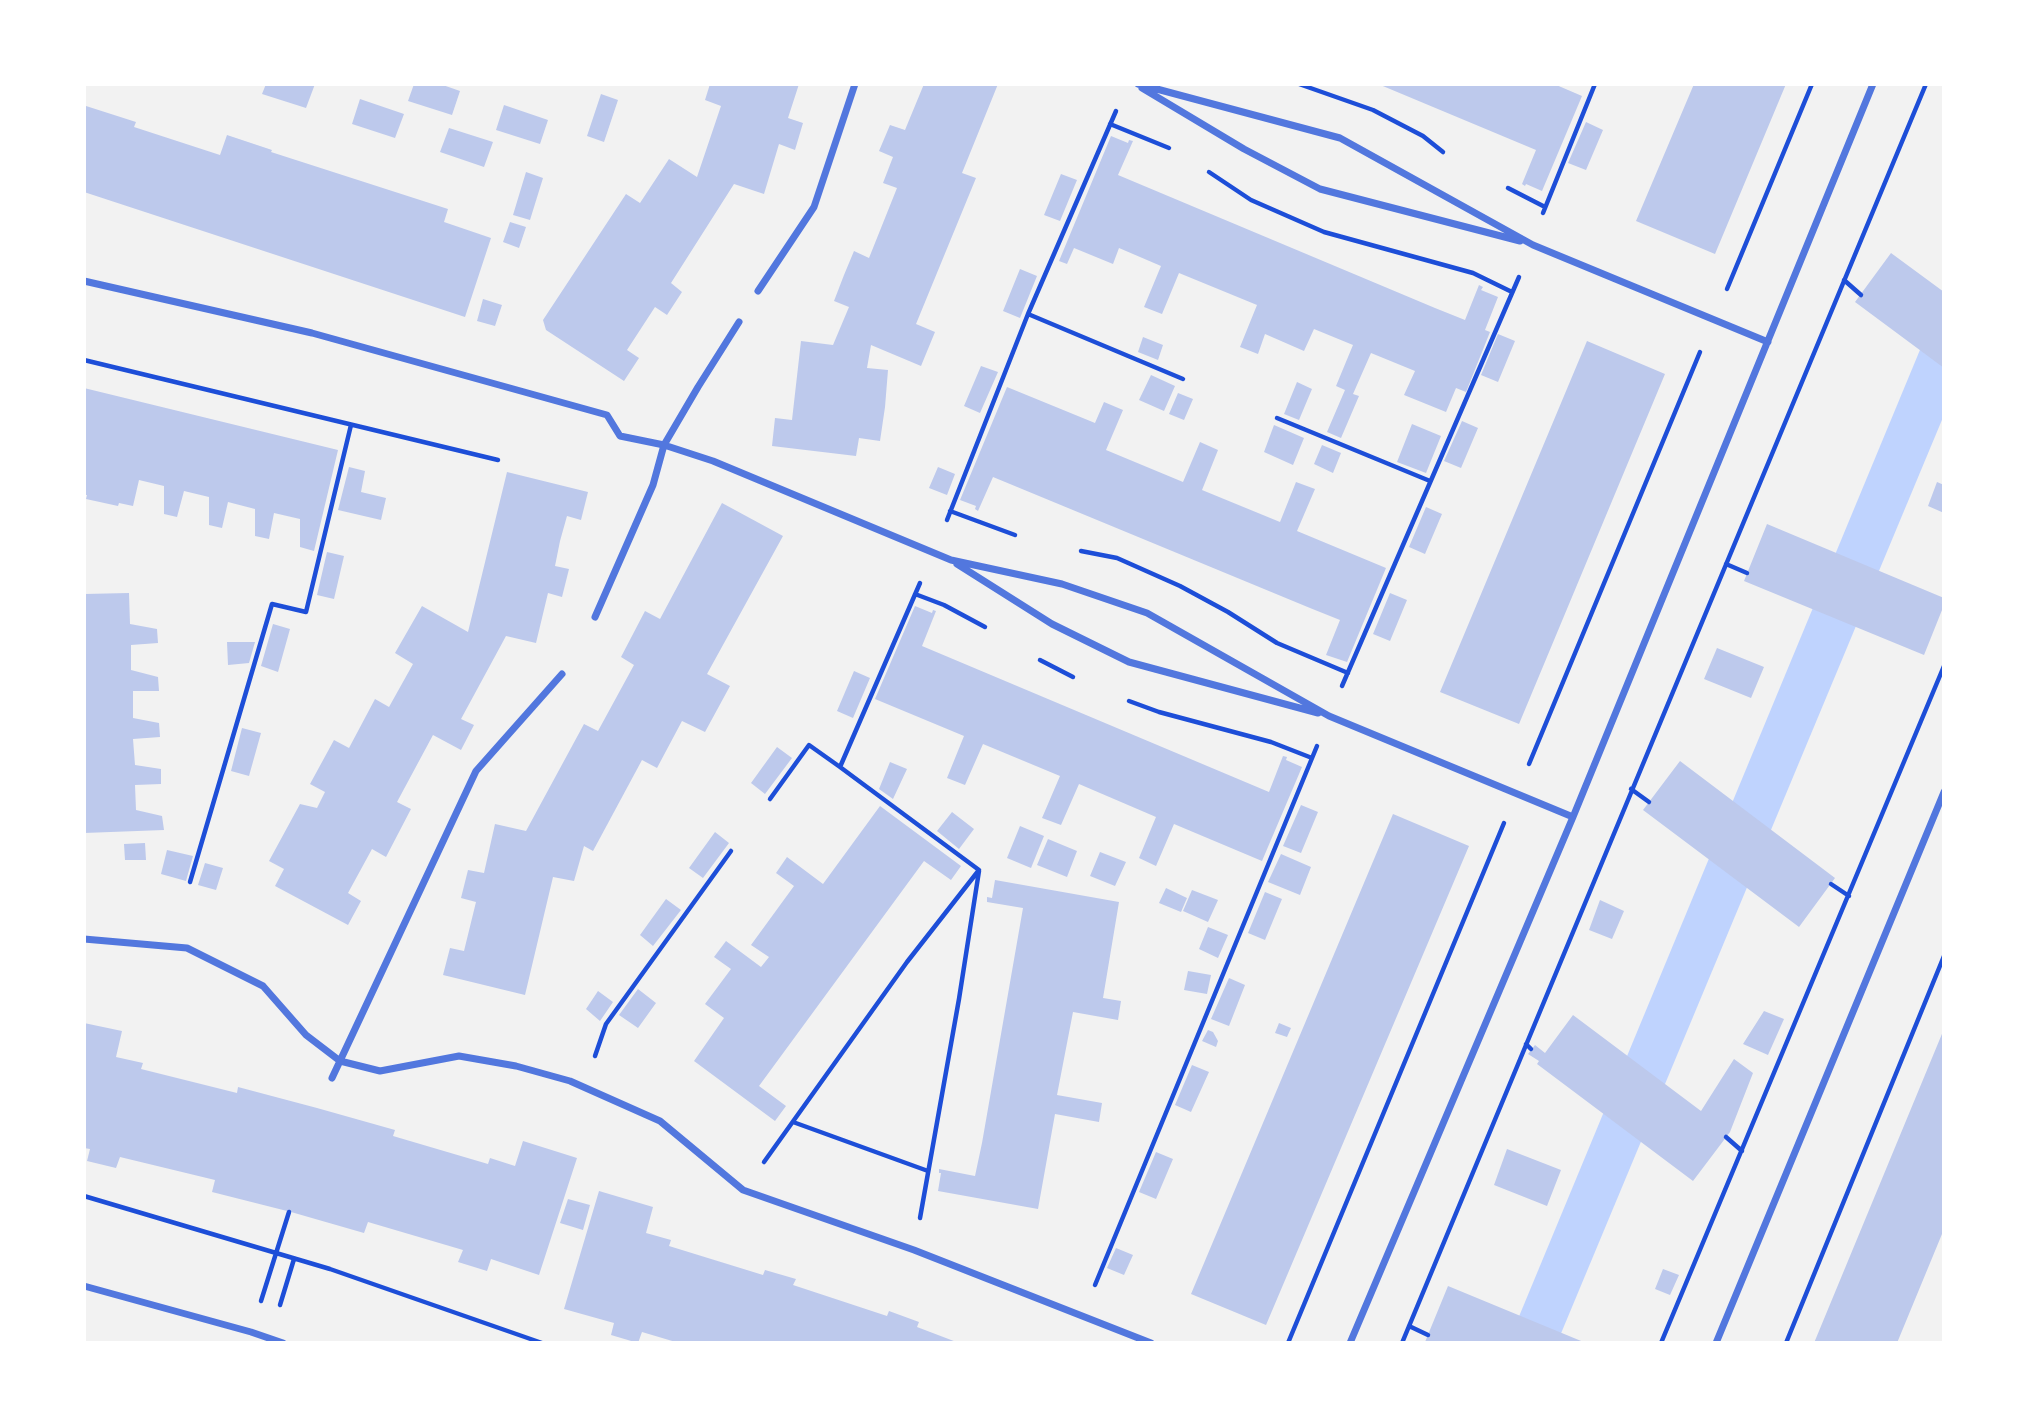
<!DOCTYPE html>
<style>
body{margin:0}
#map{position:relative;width:2028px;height:1427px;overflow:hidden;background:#f2f2f2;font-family:"Fira Sans Condensed",sans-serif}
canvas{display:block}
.frame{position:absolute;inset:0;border:86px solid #fff;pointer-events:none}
</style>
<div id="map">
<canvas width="2028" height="1427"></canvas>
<div class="frame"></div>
</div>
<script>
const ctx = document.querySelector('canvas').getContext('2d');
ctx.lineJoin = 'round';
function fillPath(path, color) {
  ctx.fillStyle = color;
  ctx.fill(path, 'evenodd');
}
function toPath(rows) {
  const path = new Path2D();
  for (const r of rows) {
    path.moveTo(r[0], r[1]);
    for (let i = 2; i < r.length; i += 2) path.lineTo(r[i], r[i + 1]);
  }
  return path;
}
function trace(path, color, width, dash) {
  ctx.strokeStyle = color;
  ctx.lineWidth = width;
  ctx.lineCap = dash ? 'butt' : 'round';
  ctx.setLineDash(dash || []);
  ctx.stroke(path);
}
fillPath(toPath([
 [1944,292,1944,415,1557,1343,1508,1343]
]), '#bfd3fe');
fillPath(toPath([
 [266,84,315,84,306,108,262,94],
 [414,84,440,84,460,91,452,115,408,101],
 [710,84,799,84,788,118,803,123,795,150,779,144,764,194,734,184,671,283,682,292,667,315,655,307,627,350,639,358,624,381,546,330,543,320,626,194,640,203,669,159,697,177,721,106,705,100],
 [924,84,998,84,962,173,976,178,916,324,935,332,921,366,871,345,867,368,888,370,885,407,880,441,859,438,856,456,772,446,775,418,792,420,801,341,833,345,849,307,834,301,844,275,854,251,869,258,897,188,883,183,893,157,879,151,890,125,905,130],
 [1378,84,1554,84,1582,96,1542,191,1526,184,1525,186,1522,184,1536,150],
 [1694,84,1786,84,1715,254,1636,221],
 [601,94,618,100,604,142,587,136],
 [360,99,404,114,395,138,352,124],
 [504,105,548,120,540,144,496,130],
 [86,106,136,122,134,127,220,155,227,135,272,150,271,152,448,209,444,222,491,238,465,317,84,192,84,110],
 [1586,122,1603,130,1586,170,1568,163],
 [449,128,493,142,484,167,440,152],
 [1111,136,1128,143,1129,140,1133,141,1118,175,1435,308,1465,320,1479,285,1483,287,1481,290,1498,297,1485,330,1490,332,1466,392,1456,388,1446,412,1404,395,1415,371,1371,353,1353,394,1359,396,1341,438,1327,432,1345,390,1336,386,1353,345,1314,329,1304,351,1265,334,1258,354,1240,347,1257,305,1179,273,1162,314,1144,307,1161,266,1119,248,1113,264,1074,248,1067,264,1059,261],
 [526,172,543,178,530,220,513,215],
 [1061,174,1077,180,1060,221,1044,215],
 [510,222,526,227,519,248,503,242],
 [1891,253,1944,292,1944,368,1855,302],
 [1020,269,1037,276,1020,318,1003,311],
 [483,299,502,305,495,326,477,321],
 [1498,334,1515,341,1498,382,1481,375],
 [1143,337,1163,345,1158,360,1138,352],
 [1587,341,1665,374,1519,724,1440,692],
 [981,366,998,372,980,413,964,406],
 [1151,375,1175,386,1164,411,1139,400],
 [1297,382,1312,389,1299,420,1284,414],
 [1007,387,1095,423,1104,402,1123,410,1106,450,1183,482,1200,442,1218,450,1202,490,1280,522,1296,482,1315,489,1297,531,1386,568,1347,662,1326,655,1340,620,1310,608,993,477,978,511,975,509,976,506,960,500],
 [84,388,338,450,314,551,300,547,300,519,274,513,269,539,255,536,255,509,228,502,222,528,209,525,209,497,184,491,177,517,164,514,164,486,139,480,133,506,119,503,118,506,86,499,87,495,84,495],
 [1178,393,1193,399,1184,420,1169,414],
 [1462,421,1478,428,1461,468,1444,461],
 [1412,424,1441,436,1426,473,1397,462],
 [1274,425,1304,438,1293,465,1264,452],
 [1322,445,1341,453,1333,473,1314,464],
 [349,467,365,471,361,492,386,498,381,520,338,510],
 [938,467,955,474,947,495,929,488],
 [507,472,588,492,581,520,567,516,560,541,555,566,569,569,562,597,548,593,536,643,506,636,461,719,474,725,461,750,433,735,397,802,411,809,386,857,372,849,348,893,361,901,348,925,275,886,284,869,269,861,300,804,317,808,325,792,310,784,334,740,349,748,375,699,389,707,413,664,395,653,422,606,468,632],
 [1937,482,1944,485,1944,513,1928,506],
 [722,503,783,536,707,674,730,686,705,732,682,721,657,768,642,760,593,851,584,846,574,881,553,877,525,995,443,975,450,948,464,951,476,902,461,898,468,870,484,873,495,824,526,831,584,724,598,731,634,665,621,657,645,611,660,619],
 [1426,507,1442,514,1425,554,1409,547],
 [1767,524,1944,598,1944,605,1924,655,1744,581],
 [327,552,344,556,334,599,317,595],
 [129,593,130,624,157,629,158,643,131,645,131,670,158,677,159,691,133,691,133,718,159,723,160,737,133,739,135,765,161,769,161,784,135,785,136,810,162,816,164,830,84,833,84,594],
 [1390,593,1407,600,1390,641,1373,634],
 [915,606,932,613,933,610,936,611,922,646,1269,792,1283,756,1287,757,1286,760,1302,767,1262,861,1174,824,1156,866,1139,858,1156,817,1079,784,1061,825,1042,818,1060,776,983,744,965,785,947,778,964,736,875,699],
 [273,624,290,629,278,672,261,666],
 [227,642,255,642,249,663,228,665],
 [1717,648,1764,667,1751,698,1704,679],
 [854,671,870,678,853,718,837,711],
 [242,728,261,733,249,776,231,771],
 [777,747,792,758,765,794,751,783],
 [1680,761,1835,878,1799,927,1643,810],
 [890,762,907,769,893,799,879,789],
 [1301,805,1318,812,1301,853,1283,846],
 [880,806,961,866,951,880,924,861,759,1086,786,1106,775,1121,694,1061,724,1018,705,1004,731,969,714,957,726,941,761,967,769,957,751,945,794,886,776,873,787,857,823,884],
 [952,812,974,829,959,849,937,831],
 [1393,814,1469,846,1266,1325,1191,1294],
 [1020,826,1044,836,1031,868,1007,858],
 [715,832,729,843,703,878,689,868],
 [1048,839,1077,851,1067,877,1037,865],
 [145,843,146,860,125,860,124,844],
 [167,850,193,856,186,881,161,874],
 [1100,852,1126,862,1115,886,1090,876],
 [1281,854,1311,867,1300,895,1268,882],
 [205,863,223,868,216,890,198,885],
 [995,880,1119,902,1103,998,1121,1001,1118,1020,1073,1012,1057,1095,1102,1103,1099,1122,1055,1114,1038,1209,938,1191,941,1173,939,1173,939,1169,975,1176,982,1143,1023,908,987,902,987,897,992,898],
 [1166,888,1187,898,1181,912,1159,903],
 [1192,890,1218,900,1208,922,1183,911],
 [1265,892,1282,899,1265,940,1248,933],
 [666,899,681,910,653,946,640,935],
 [1600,900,1624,911,1612,939,1589,930],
 [1208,927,1228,935,1218,958,1199,949],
 [1188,971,1211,975,1207,994,1184,990],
 [1229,978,1245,985,1229,1026,1211,1019],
 [638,989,656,1003,638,1028,619,1015],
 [598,991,613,1002,600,1021,586,1009],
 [1764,1011,1784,1019,1768,1055,1743,1044],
 [1573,1015,1701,1111,1734,1059,1753,1073,1730,1132,1693,1181,1537,1064,1539,1061,1528,1054,1535,1045,1545,1053],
 [84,1023,122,1031,116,1057,143,1063,141,1069,237,1093,238,1087,317,1108,395,1130,393,1136,488,1164,490,1158,515,1166,523,1141,577,1158,539,1275,491,1259,487,1271,458,1262,463,1250,368,1222,364,1233,291,1212,212,1192,215,1180,120,1157,116,1168,87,1161,90,1149,84,1148],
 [1279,1023,1291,1028,1287,1037,1275,1033],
 [1944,1029,1944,1230,1942,1234,1897,1343,1814,1343],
 [1208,1030,1213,1032,1218,1041,1216,1047,1202,1041],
 [1192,1065,1209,1072,1191,1112,1175,1105],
 [1507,1149,1561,1170,1547,1206,1494,1185],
 [1156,1152,1173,1159,1156,1199,1139,1192],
 [599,1191,653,1207,646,1233,671,1240,669,1246,763,1275,765,1270,796,1279,793,1285,887,1316,889,1311,919,1322,917,1327,959,1343,679,1343,642,1332,638,1343,611,1335,614,1323,564,1309],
 [568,1199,590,1205,583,1230,560,1223],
 [1116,1248,1133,1255,1124,1275,1107,1268],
 [1663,1269,1679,1275,1670,1295,1655,1289],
 [1448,1286,1586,1343,1427,1343,1425,1342]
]), '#bdc9ec');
trace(toPath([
 [1299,84,1373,110,1423,136,1443,152],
 [1110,124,1169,148],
 [1209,172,1251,200,1324,232,1473,273,1512,292],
 [1508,188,1545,207],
 [1543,213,1595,84],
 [1844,280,1861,295],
 [1727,289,1812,84],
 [1028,314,1183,379],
 [84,360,498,460],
 [1277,418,1430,481],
 [950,511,1015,535],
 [947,520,1028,314,1116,111],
 [1081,551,1117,558,1180,586,1228,612,1277,643,1348,673],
 [1726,564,1747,573],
 [920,583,840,767,979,870],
 [915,594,944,605,985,627],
 [1040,660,1073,677],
 [1342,686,1519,277],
 [1129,701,1159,712,1271,742,1312,758],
 [1529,764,1700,352],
 [1631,789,1649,802],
 [770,799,809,745,840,767],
 [190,882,272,604,306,612,351,425],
 [1831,884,1849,896],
 [1526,1044,1531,1049],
 [595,1056,606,1024,731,851],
 [793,1122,928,1171],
 [1726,1137,1742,1151],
 [764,1162,907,962,979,870],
 [84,1196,330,1269,542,1343],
 [920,1218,959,999,979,871],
 [1095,1285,1317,746],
 [261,1301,289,1212],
 [280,1305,294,1259],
 [1409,1326,1428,1335],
 [1288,1343,1504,823],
 [1402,1343,1926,84],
 [1661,1343,1944,666],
 [1786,1343,1944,956]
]), '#1d4ed8', 4.5);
trace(toPath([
 [1138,84,1340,138,1533,245,1768,342],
 [1142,88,1244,149,1320,189,1520,241],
 [84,281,312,333,607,415,620,436,664,445,713,461,951,560,1062,584,1147,613,1329,716,1573,817],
 [758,291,814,207,855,84],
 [957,564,1052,624,1129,662,1318,713],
 [595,617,653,485,664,445,698,387,739,322],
 [84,939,187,948,263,986,306,1035,340,1061,380,1071,459,1056,516,1066,570,1081,660,1121,743,1190,914,1250,1151,1343],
 [332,1078,476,771,562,674],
 [84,1286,251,1332,283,1343],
 [1350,1343,1573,817,1873,84],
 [1716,1343,1944,792]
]), '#5277de', 7);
</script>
